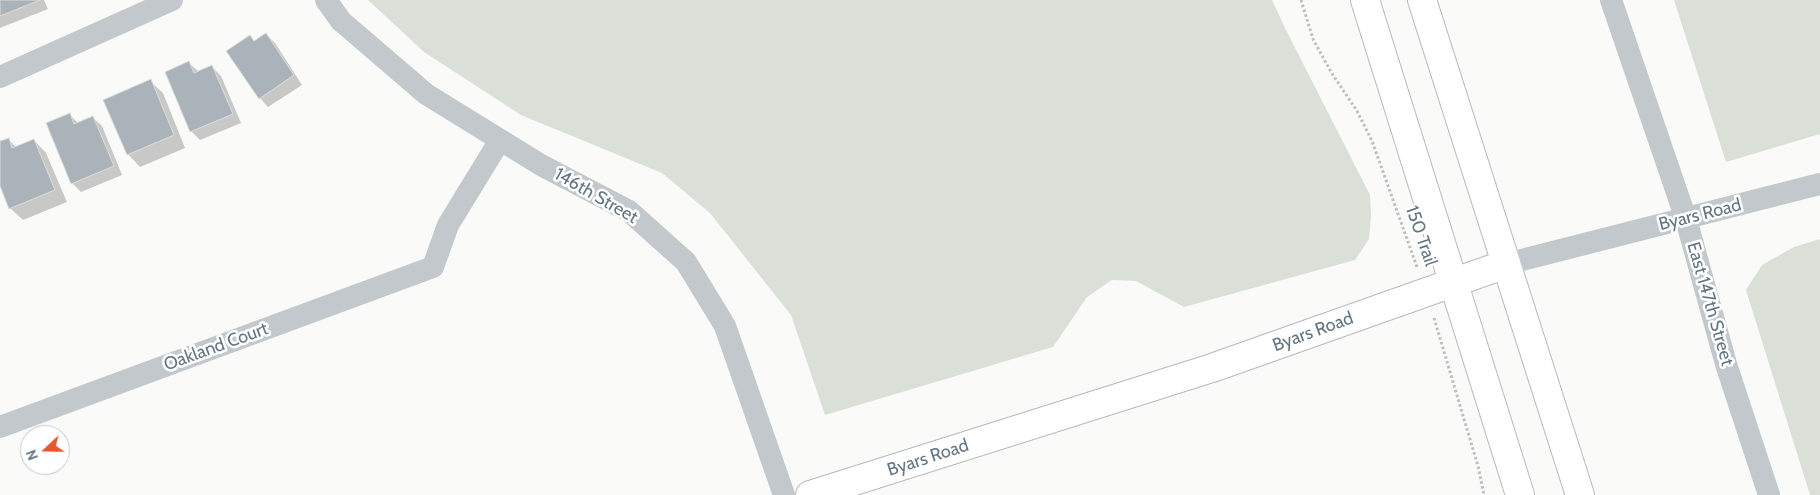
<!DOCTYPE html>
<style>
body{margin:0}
#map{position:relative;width:1820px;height:495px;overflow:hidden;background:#fafaf8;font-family:Cabin,sans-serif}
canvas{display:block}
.north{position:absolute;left:20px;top:425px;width:50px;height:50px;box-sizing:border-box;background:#fff;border:1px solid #c1c8cd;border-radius:50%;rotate:249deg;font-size:14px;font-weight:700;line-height:20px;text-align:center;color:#657683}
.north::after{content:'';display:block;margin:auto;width:18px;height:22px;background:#e4572e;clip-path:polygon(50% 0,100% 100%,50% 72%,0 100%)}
</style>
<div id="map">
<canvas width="1820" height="495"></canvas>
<div class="north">N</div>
</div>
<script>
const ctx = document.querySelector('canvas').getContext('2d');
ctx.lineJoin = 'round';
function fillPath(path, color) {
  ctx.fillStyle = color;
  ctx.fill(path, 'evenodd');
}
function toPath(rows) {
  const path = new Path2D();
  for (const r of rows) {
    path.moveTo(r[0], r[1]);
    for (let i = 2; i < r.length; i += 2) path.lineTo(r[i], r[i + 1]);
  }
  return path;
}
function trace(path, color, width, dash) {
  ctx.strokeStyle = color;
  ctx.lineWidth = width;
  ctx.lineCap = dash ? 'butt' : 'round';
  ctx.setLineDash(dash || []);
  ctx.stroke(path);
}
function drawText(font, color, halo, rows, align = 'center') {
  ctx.font = font + ' Cabin,sans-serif';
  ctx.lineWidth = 5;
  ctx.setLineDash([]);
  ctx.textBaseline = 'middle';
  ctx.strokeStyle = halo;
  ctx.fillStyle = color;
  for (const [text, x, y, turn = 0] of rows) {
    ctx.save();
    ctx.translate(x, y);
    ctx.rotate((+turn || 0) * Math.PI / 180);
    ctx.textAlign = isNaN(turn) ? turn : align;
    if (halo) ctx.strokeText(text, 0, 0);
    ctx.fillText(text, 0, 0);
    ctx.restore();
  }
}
fillPath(toPath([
 [368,0,1272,0,1286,30,1370,195,1371,217,1369,239,1355,260,1184,307,1136,281,1112,280,1087,297,1053,347,825,415,791,315,710,213,662,173,521,115,424,52],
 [1674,0,1820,0,1820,134,1726,162],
 [1820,239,1820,495,1810,495,1746,290,1762,265,1794,247]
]), '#dadfd7');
fillPath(toPath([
 [0,0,44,0,48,9,0,28],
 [266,34,275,43,302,85,268,107,260,98,250,36,255,42],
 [189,63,199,72,212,67,221,76,241,123,200,140,191,131],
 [150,81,163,93,185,148,140,167,128,154],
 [70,115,79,124,93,118,102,126,122,175,81,192,72,183],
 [8,139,16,147,34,140,46,153,67,202,23,220,10,208,0,183,0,143]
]), '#0003');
const building = toPath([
 [0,0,40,0,0,16,0,0],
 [266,33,294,75,259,99,226,51,250,35,254,41,266,33],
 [189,61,194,73,212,65,233,114,190,132,165,72,189,61],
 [151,79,174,135,127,155,103,100,151,79],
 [70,113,74,124,93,116,114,166,71,184,46,123,70,113],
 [9,138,12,148,34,139,55,190,9,209,0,186,0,141,9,138]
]);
fillPath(building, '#aab3b9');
trace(building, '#dcdcda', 1);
const secondary = toPath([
 [810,495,1212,368,1506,264]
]);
const primary = toPath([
 [1365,0,1520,495],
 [1422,0,1580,495]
]);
trace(secondary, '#b3babf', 30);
trace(primary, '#b5babe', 30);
trace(toPath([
 [1301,0,1313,39,1331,72,1357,111,1372,141,1417,267],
 [1434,318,1478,466,1484,495]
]), '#bbbfc2', 3, [2.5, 2.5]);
trace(toPath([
 [326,0,341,21,426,94,541,165,629,211,686,262,725,326,784,495],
 [1611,0,1686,219,1726,364,1769,495],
 [0,77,172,0],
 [1506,264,1820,184],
 [0,427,433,267,448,225,500,140]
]), '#c3c8cc', 22);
trace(secondary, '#fff', 28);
trace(primary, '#fff', 28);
drawText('18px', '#657683', '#fff', [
 ["146th Street",596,196,30],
 ["Byars Road",1700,215,-14],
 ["150 Trail",1421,236,71],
 ["East 147th Street",1710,304,74],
 ["Byars Road",1313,332,-20],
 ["Oakland Court",216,347,-20],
 ["Byars Road",928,458,-18]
]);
</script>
